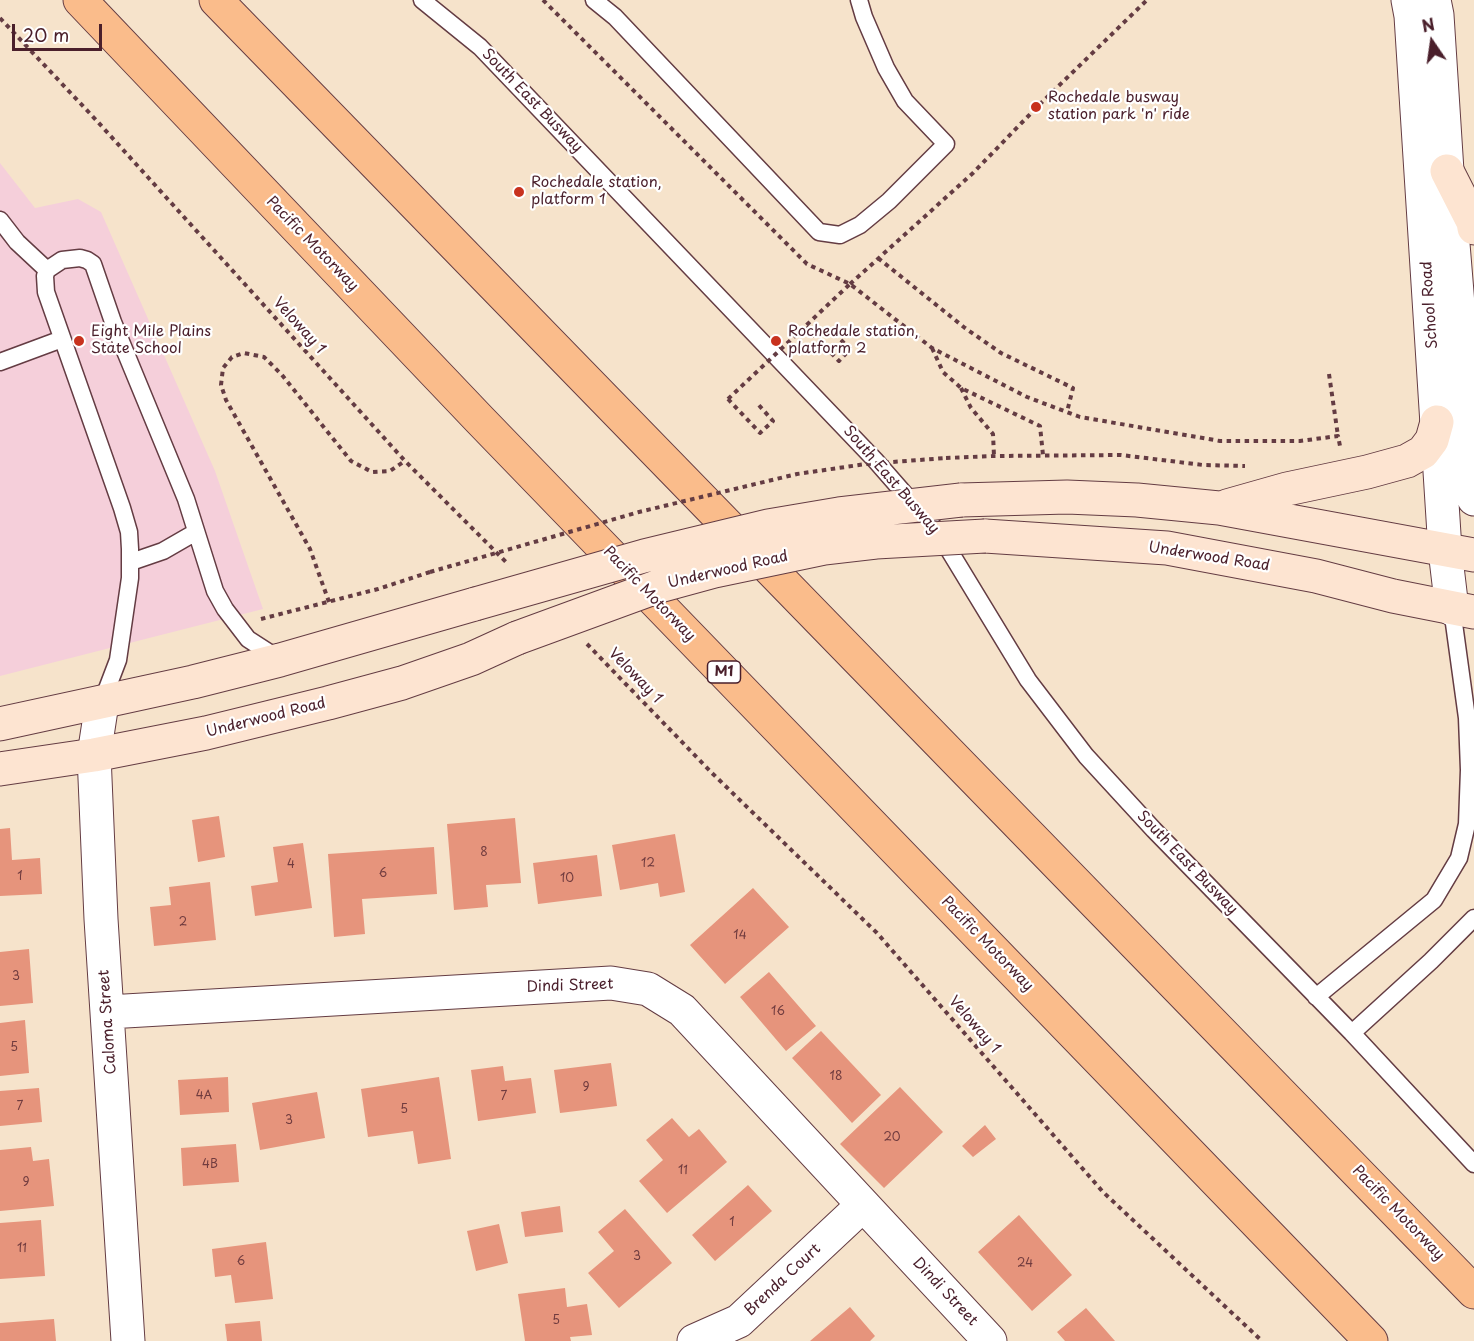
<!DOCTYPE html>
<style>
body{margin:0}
#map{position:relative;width:1474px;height:1341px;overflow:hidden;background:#f6e3cb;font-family:"Playpen Sans",sans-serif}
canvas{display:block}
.north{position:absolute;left:1402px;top:12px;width:60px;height:60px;-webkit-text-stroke:4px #fff;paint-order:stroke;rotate:347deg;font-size:16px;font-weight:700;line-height:24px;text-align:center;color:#4a1f2b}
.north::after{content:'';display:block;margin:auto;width:21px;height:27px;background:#4a1f2b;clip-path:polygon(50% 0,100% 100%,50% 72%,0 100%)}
.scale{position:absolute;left:12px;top:24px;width:90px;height:27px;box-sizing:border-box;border:3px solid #4a1f2b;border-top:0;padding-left:8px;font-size:18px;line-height:21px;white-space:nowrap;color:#4a1f2b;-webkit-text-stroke:4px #fff;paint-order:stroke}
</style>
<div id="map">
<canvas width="1474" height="1341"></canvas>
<div class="north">N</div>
<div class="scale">20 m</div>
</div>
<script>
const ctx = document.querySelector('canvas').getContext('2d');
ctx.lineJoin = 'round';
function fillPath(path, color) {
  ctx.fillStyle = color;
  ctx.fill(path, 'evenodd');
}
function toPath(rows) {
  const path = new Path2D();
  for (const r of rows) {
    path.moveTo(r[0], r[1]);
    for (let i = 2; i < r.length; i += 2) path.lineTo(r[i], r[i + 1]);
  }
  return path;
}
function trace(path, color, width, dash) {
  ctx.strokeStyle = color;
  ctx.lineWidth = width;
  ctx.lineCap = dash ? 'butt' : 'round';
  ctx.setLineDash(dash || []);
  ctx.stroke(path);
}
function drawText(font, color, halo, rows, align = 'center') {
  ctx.font = font + ' "Playpen Sans",sans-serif';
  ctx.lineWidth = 4.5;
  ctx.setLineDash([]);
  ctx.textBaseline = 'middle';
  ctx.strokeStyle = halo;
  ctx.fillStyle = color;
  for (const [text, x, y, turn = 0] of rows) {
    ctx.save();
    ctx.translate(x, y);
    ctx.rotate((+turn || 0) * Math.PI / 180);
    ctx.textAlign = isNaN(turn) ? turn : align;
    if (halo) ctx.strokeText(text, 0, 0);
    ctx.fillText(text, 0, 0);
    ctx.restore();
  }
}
fillPath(toPath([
 [0,163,35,208,78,199,101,212,215,471,263,609,0,676]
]), '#f5cfda');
fillPath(toPath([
 [219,816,225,857,198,862,192,820],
 [515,818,521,883,486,885,488,907,454,910,447,824],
 [10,828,12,860,40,858,42,894,0,896,0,829],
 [675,834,685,892,660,897,658,883,620,890,612,845],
 [303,843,312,908,255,916,251,886,278,882,273,847],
 [434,847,437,894,362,899,365,934,334,937,328,854],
 [597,855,602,896,538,904,533,863],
 [210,882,216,940,154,946,150,907,171,905,169,887],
 [753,888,789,927,725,984,690,945],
 [29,949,33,1003,0,1006,0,952],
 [769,972,816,1026,786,1051,740,997],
 [25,1020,29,1073,0,1076,0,1023],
 [821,1031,881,1095,852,1123,792,1058],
 [611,1063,617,1106,560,1113,554,1070],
 [503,1066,505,1081,531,1078,536,1113,478,1121,471,1070],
 [228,1077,229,1112,180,1115,178,1080],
 [439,1077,451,1159,418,1164,413,1131,368,1137,361,1089],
 [900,1087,943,1132,884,1188,840,1144],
 [39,1088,42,1122,0,1126,0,1091],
 [317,1092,325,1138,260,1150,252,1103],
 [672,1118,689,1137,699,1129,727,1162,667,1213,639,1181,663,1160,646,1140],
 [985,1125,996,1139,973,1157,962,1146],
 [236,1144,239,1182,183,1186,181,1148],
 [31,1147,33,1161,49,1159,54,1206,0,1211,0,1150],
 [748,1185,772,1211,715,1261,692,1235],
 [560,1206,563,1232,525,1237,521,1212],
 [625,1209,672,1263,619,1308,588,1273,614,1251,598,1232],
 [1019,1215,1072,1275,1032,1311,978,1252],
 [41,1220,45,1276,0,1279,0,1223],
 [499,1224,508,1263,476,1271,467,1231],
 [266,1242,273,1299,235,1303,231,1275,215,1277,212,1249],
 [565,1288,567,1307,587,1304,592,1335,570,1337,571,1341,525,1341,518,1294],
 [850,1307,875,1336,870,1341,810,1341],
 [1086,1308,1115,1341,1065,1341,1057,1332],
 [54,1319,56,1341,0,1341,0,1323],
 [260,1321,262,1341,227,1341,225,1324]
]), '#e6947c');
const lane = toPath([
 [422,0,480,47,875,460,938,532,1028,680,1086,756,1154,830,1352,1033,1474,1164],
 [594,0,615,17,819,232,840,235,860,225,889,201,946,144,905,101,886,68,864,17,859,0],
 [0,220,17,242,47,270],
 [0,362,62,339],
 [131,562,163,551,196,532],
 [102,702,118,660,130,578,130,549,129,532,122,508,46,292,45,276,47,270,62,260,80,258,87,260,93,264,113,322,186,499,215,591,225,609,248,639,279,659],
 [1316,997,1434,900,1459,858,1467,824,1469,770,1467,718,1452,609],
 [1352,1033,1431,961,1474,918]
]);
const street = toPath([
 [1408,0,1411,16,1445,550,1452,609],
 [1434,0,1437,15,1447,171,1474,499],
 [102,703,94,755,101,919,128,1341],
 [108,1012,611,983,648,989,682,1010,990,1341],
 [694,1341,739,1321,863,1205]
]);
const secondary = toPath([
 [1447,171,1473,222,1474,228],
 [961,500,1067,497,1137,500,1219,508,1474,555],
 [1227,506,1287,489,1367,472,1407,461,1423,452,1432,440,1437,422],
 [985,536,1167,548,1316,576,1393,596,1474,612],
 [0,724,193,682,280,660,475,604],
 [0,769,94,755,206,733,328,703,402,683,471,659,517,638]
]);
const highway = toPath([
 [80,0,480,420,1371,1341],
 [216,0,1474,1292]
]);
trace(lane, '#643c43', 19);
trace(street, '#643c43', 35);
trace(secondary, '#643c43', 35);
trace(highway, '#643c43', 35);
trace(toPath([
 [543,0,807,264,850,284,932,348,1027,397,1080,417,1220,441,1300,441,1338,436,1340,446],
 [0,18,97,121,405,461,506,562],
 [878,258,965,328,1001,353,1073,388,1067,412],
 [850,284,973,173,1039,105,1147,0],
 [806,327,839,361,850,349,830,329],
 [932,348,943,372,961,388,1040,426,1043,455],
 [1329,374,1338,436],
 [961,388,971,408,993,434,994,456],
 [728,399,760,433,773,421,757,403],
 [946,458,994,456,1121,455,1203,465,1245,466],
 [329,602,310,549,226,400,221,385,223,368,232,357,244,353,264,357,282,375,351,461,372,472,390,471,405,461],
 [261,619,378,589,430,572],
 [587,644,713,774,877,933,1103,1192,1262,1341]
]), '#643c43', 4, [4.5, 4.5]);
trace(lane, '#fff', 16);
trace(street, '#fff', 33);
trace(secondary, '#fde4d1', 33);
trace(highway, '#fabc8b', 33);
const secondaryBridge = toPath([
 [475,604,644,556,768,526,839,514,961,500],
 [517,638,659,586,714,571,824,548,876,542,985,536]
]);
trace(secondaryBridge, '#643c43', 35, []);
trace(toPath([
 [728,399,850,284],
 [430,572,639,512,797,474,866,464,946,458]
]), '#643c43', 4, [4.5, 4.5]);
trace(secondaryBridge, '#fde4d1', 33);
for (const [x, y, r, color] of [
 [1036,107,6,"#c8321e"],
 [519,192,6,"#c8321e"],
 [79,341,6,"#c8321e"],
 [776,341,6,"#c8321e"]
]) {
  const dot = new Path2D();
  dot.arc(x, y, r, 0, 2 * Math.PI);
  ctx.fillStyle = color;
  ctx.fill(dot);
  trace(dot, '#fff', 2);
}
drawText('12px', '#713c3f', null, [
 ["8",484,853],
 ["12",648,864],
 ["4",291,865],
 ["6",383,874],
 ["1",20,877],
 ["10",567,879],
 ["2",183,923],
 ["14",740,936],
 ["3",16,977],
 ["16",778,1012],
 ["5",14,1048],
 ["18",836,1077],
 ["9",586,1088],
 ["4A",204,1096],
 ["7",504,1097],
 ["7",20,1107],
 ["5",404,1110],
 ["3",289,1121],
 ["20",892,1138],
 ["4B",210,1165],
 ["11",683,1171],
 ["9",26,1183],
 ["1",732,1223],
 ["11",22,1249],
 ["3",637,1257],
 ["6",241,1262],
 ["24",1025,1264],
 ["5",556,1321]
]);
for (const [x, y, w] of [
 [724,672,33]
]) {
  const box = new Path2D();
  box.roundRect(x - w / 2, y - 11, w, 22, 4.5);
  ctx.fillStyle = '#fff';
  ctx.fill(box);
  trace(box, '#4a1f2b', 1.5);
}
drawText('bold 14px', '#4a1f2b', null, [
 ["M1",724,672]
]);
drawText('15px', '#4a1f2b', '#fff', [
 ["Rochedale busway",1048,98],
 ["station park 'n' ride",1048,115],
 ["Rochedale station,",531,183],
 ["platform 1",531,200],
 ["Eight Mile Plains",91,332],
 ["State School",91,349],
 ["Rochedale station,",788,332],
 ["platform 2",788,349]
], 'left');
drawText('15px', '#4a1f2b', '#fff', [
 ["South East Busway",532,101,46],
 ["Pacific Motorway",312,244,46],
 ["School Road",1430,305,-94],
 ["Veloway 1",299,326,48],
 ["South East Busway",891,480,49],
 ["Underwood Road",1209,557,9],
 ["Underwood Road",728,570,-13],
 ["Pacific Motorway",649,594,46],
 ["Veloway 1",635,676,46],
 ["Underwood Road",266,718,-14],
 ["South East Busway",1187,863,46],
 ["Pacific Motorway",987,944,46],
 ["Dindi Street",570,986,-2],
 ["Caloma Street",108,1022,-94],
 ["Veloway 1",974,1025,49],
 ["Pacific Motorway",1398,1213,46],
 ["Brenda Court",783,1280,-43],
 ["Dindi Street",945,1292,47]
]);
</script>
